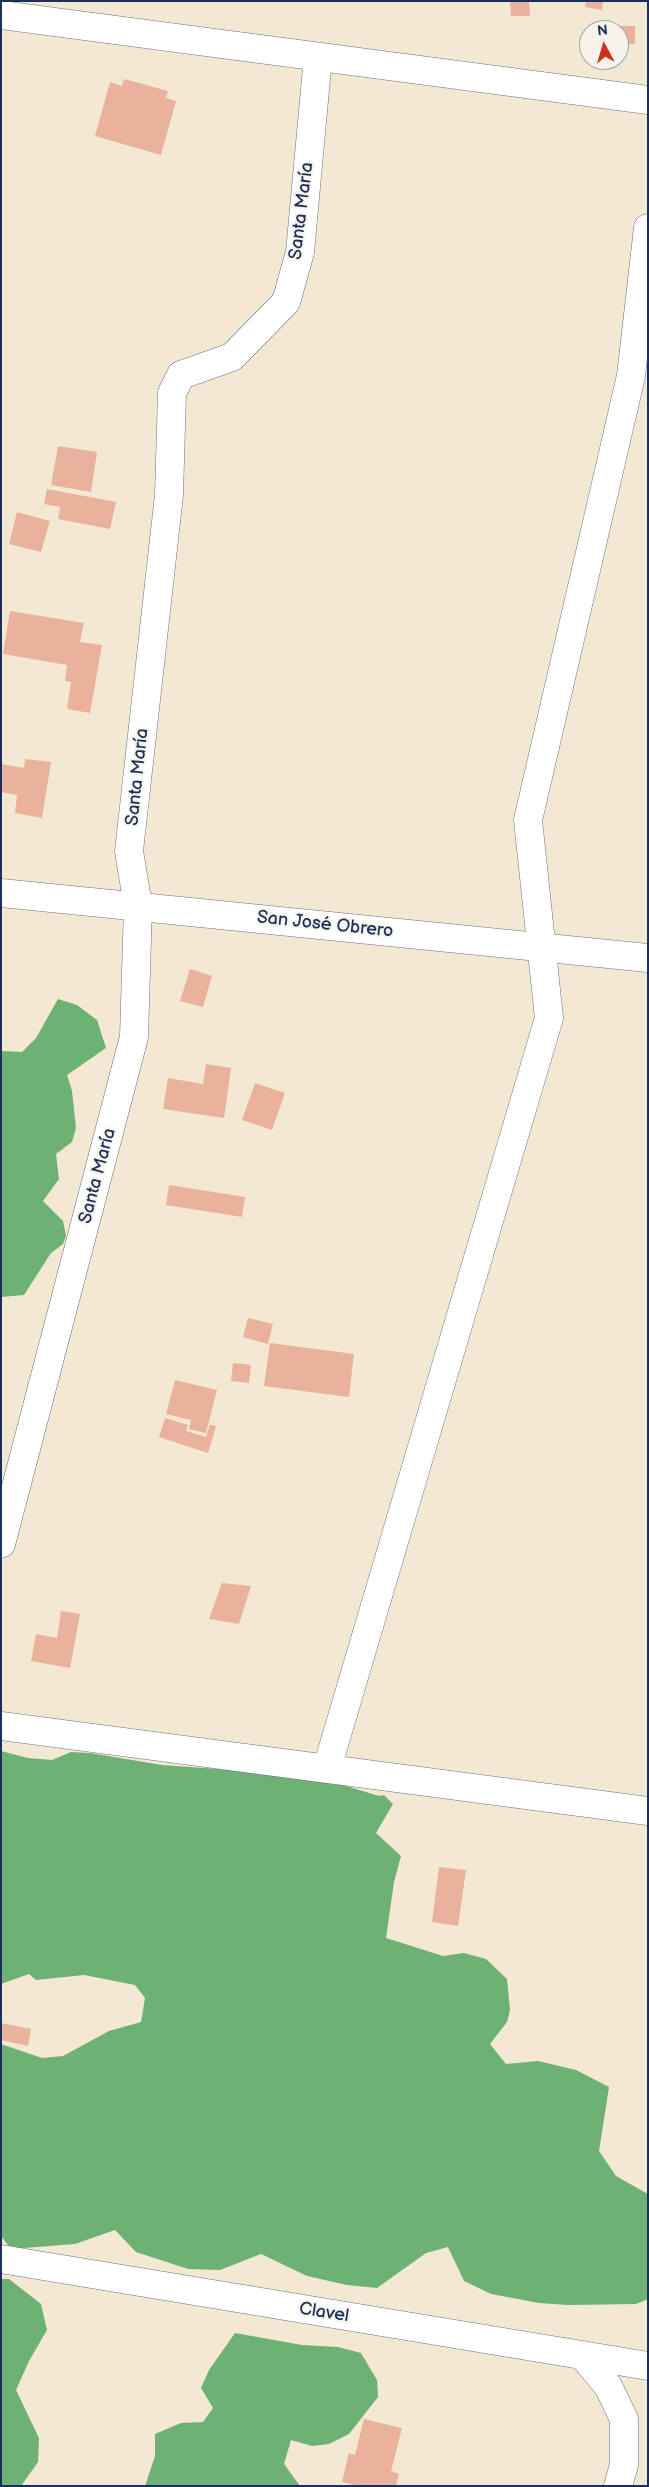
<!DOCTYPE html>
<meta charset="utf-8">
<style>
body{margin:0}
#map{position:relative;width:649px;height:2487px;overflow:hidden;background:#f3e9d3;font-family:"Balsamiq Sans",sans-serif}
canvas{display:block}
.frame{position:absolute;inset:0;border:2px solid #1b2f5e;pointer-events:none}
.north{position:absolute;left:579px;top:20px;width:50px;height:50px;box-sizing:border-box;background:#f7f3e8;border:1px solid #9fa5b1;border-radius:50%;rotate:354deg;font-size:14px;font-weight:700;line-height:20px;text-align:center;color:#1b2f5e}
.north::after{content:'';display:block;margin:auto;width:18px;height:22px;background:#c8321e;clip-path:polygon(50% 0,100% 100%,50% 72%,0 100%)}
</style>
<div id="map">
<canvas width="649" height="2487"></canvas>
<div class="frame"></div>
<div class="north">N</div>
</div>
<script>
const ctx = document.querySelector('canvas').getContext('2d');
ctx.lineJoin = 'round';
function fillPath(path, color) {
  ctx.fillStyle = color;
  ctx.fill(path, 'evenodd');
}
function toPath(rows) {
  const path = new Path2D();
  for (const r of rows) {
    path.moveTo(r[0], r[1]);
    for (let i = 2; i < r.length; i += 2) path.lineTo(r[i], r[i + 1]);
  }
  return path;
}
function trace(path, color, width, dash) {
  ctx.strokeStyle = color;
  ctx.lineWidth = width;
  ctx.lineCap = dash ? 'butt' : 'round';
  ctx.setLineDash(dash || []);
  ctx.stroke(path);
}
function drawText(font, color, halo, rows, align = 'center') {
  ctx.font = font + ' "Balsamiq Sans",sans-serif';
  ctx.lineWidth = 4;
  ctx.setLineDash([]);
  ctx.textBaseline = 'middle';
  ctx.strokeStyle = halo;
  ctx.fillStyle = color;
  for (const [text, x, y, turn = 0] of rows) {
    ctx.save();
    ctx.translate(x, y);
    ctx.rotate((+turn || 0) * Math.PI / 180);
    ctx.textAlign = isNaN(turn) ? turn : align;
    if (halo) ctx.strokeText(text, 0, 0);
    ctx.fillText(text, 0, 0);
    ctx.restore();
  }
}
fillPath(toPath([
 [58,999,77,1005,97,1020,106,1048,67,1075,72,1091,76,1128,72,1142,56,1154,59,1179,43,1201,63,1221,66,1236,63,1244,51,1253,24,1295,1,1297,1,1051,22,1052,36,1038],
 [1,1751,28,1758,52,1760,71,1752,90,1753,162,1765,314,1776,379,1796,384,1795,393,1804,376,1833,401,1856,394,1882,386,1938,443,1956,464,1953,486,1959,507,1979,510,2010,507,2022,490,2044,506,2064,538,2061,576,2070,609,2087,599,2151,616,2176,648,2194,648,2299,636,2304,568,2305,539,2303,491,2294,464,2281,448,2247,426,2253,377,2288,347,2285,307,2276,261,2254,220,2270,188,2269,136,2252,115,2230,75,2244,11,2249,1,2236,1,2044,42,2058,63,2056,109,2031,141,2022,145,1998,135,1985,84,1975,36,1980,29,1974,1,1984],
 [1,2279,9,2279,41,2304,47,2330,29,2361,16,2390,39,2438,38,2462,21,2486,1,2486],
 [235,2333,302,2345,338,2347,361,2353,377,2380,378,2397,349,2434,329,2444,312,2446,291,2440,284,2464,300,2486,145,2486,155,2456,155,2434,181,2423,203,2422,213,2408,201,2388,209,2370]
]), '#6eb174');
fillPath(toPath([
 [510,1,529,1,530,16,511,16],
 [586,1,603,1,602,10,585,7],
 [618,26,635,26,635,44,619,44],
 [124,79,168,91,166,98,176,101,161,155,95,136,110,82,122,86],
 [58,446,97,452,91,492,51,485],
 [47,489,116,502,110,529,58,519,60,507,44,504],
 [17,512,50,521,41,552,9,544],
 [10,611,84,623,80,642,102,645,90,713,67,709,71,682,65,681,67,665,3,654],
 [25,759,51,762,42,818,15,813,17,795,1,792,1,764,24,768],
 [190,969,212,976,203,1007,180,1001],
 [206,1064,231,1068,224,1118,163,1109,168,1078,203,1084],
 [255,1083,285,1093,272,1130,242,1120],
 [169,1185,245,1197,242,1217,166,1205],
 [248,1318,273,1324,268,1344,243,1337],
 [270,1343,354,1354,349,1397,264,1386],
 [233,1363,251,1365,249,1383,231,1381],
 [175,1380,217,1390,206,1433,189,1429,191,1420,166,1414],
 [165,1418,188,1425,186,1431,206,1437,210,1425,216,1426,208,1453,159,1437],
 [222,1583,251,1586,239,1624,209,1619],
 [61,1611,80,1614,70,1668,31,1661,36,1634,57,1638],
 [439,1867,466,1870,458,1926,432,1922],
 [1,2023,31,2029,28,2046,1,2040],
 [364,2419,402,2428,391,2471,399,2474,396,2486,358,2486,342,2482,349,2453,355,2455]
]), '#eab19c');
const minor = toPath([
 [1,15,648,100],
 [1,893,648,958],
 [1,1544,134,1037,138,906,129,851,169,495,172,393,181,375,232,357,286,302,300,252,318,57],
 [1,1726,648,1811],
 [327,1768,549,1018,528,820,631,376,648,228],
 [1,2259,648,2366],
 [582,2355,608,2386,624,2419,624,2465,618,2486]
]);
trace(minor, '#677087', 29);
trace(minor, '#fff', 28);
drawText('18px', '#1b2f5e', '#f7f3e8', [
 ["Santa María",302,211,-83],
 ["Santa María",138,777,-84],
 ["San José Obrero",325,925,6],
 ["Santa María",98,1176,-75],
 ["Clavel",324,2313,9]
]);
</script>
